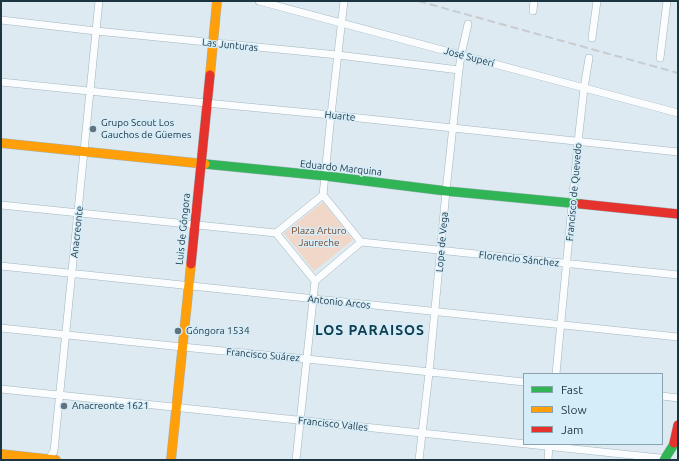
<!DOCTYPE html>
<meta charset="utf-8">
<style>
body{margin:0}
#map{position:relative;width:679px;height:461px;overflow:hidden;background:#ddeaf1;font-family:Ubuntu,sans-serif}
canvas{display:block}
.frame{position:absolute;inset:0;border:2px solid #1d3541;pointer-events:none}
.legend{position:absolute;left:523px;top:373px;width:140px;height:72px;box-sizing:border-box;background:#d5ecf9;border:1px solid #8ba3af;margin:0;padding:5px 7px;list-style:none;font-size:12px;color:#1d3541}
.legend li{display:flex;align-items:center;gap:8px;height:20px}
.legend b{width:20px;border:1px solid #8ba3af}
</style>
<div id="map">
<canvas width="679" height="461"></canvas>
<div class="frame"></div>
<ul class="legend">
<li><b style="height:5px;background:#30b455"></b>Fast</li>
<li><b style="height:5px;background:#ff9f0a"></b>Slow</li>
<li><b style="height:5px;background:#e5322d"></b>Jam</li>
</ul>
</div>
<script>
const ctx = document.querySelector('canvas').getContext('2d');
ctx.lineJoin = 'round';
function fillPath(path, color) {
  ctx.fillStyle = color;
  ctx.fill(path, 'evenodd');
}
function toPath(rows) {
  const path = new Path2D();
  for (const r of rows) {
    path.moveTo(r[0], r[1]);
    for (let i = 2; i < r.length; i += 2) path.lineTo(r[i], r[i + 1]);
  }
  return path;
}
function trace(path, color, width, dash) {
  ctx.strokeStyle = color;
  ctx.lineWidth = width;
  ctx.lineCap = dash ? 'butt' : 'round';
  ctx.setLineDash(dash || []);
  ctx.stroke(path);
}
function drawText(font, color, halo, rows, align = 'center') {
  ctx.font = font + ' Ubuntu,sans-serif';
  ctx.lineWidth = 3;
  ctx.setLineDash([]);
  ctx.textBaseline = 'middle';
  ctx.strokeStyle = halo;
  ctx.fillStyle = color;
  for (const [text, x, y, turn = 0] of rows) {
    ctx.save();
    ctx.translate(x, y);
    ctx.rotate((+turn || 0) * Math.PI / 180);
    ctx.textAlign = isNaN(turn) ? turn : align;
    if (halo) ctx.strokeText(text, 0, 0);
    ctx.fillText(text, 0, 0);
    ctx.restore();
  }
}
fillPath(toPath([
 [323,202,353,240,314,271,284,233]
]), '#f0d7c8');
const street = toPath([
 [259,1,678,113],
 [533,11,534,1],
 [1,20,96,31,338,55,459,70],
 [592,38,597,1],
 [660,58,667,1],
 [1,82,206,103,331,115,678,152],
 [323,195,361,242,678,275],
 [323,195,331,115,344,1],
 [1,205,276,233,323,195],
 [276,233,315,281],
 [1,266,678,337],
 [315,281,361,242],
 [1,328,182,347,307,359,524,382],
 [556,374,578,142,584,88,589,58],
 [1,389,660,458,664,459],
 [662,396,678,398],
 [48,460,54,451,99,1],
 [296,460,315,281],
 [419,460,429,373,446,191,459,70,461,55,468,24],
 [548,460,549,444]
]);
const fast = toPath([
 [205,164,326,176,446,191,581,204],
 [664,460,678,438]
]);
const slow = toPath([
 [210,75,217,1],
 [1,143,205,164],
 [1,454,56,460],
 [171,460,191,264]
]);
const jam = toPath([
 [581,204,678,214],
 [191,264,210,75],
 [674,443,678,425]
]);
trace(street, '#a4b5bd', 8);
trace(fast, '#a4b5bd', 10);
trace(slow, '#a4b5bd', 10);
trace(jam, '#a4b5bd', 10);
trace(street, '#fafcfd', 7);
trace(fast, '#30b455', 9);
trace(slow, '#ff9f0a', 9);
trace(jam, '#e5322d', 9);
trace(toPath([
 [418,1,678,73]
]), '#c8ccce', 2, [8, 4]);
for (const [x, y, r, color] of [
 [93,129,4,"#60747f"],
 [178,331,4,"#60747f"],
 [64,406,4,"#60747f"]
]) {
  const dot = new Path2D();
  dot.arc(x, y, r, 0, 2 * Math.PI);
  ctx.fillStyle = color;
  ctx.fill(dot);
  trace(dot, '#d5ecf9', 1.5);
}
drawText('10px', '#1d3541', '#d5ecf9', [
 ["Las Junturas",230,45,6],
 ["José Superí",469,57,15],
 ["Huarte",340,116,6],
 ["Eduardo Marquina",341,168,6],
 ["Francisco de Quevedo",574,192,-85],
 ["Luis de Góngora",183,229,-84],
 ["Anacreonte",77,232,-84],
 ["Lope de Vega",442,242,-85],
 ["Florencio Sánchez",519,259,6],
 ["Antonio Arcos",339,302,6],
 ["Francisco Suárez",263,355,5],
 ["Francisco Valles",333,424,6]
]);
drawText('10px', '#1d3541', '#d5ecf9', [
 ["Grupo Scout Los",101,123],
 ["Gauchos de Güemes",101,135],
 ["Góngora 1534",186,331],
 ["Anacreonte 1621",72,406]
], 'left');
drawText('10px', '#7c4522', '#d5ecf9', [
 ["Plaza Arturo",319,231],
 ["Jaureche",319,243]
]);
ctx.letterSpacing = '1px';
drawText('bold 14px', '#0e3c50', '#d5ecf9', [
 ["LOS PARAISOS",370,330]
]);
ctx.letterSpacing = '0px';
</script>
